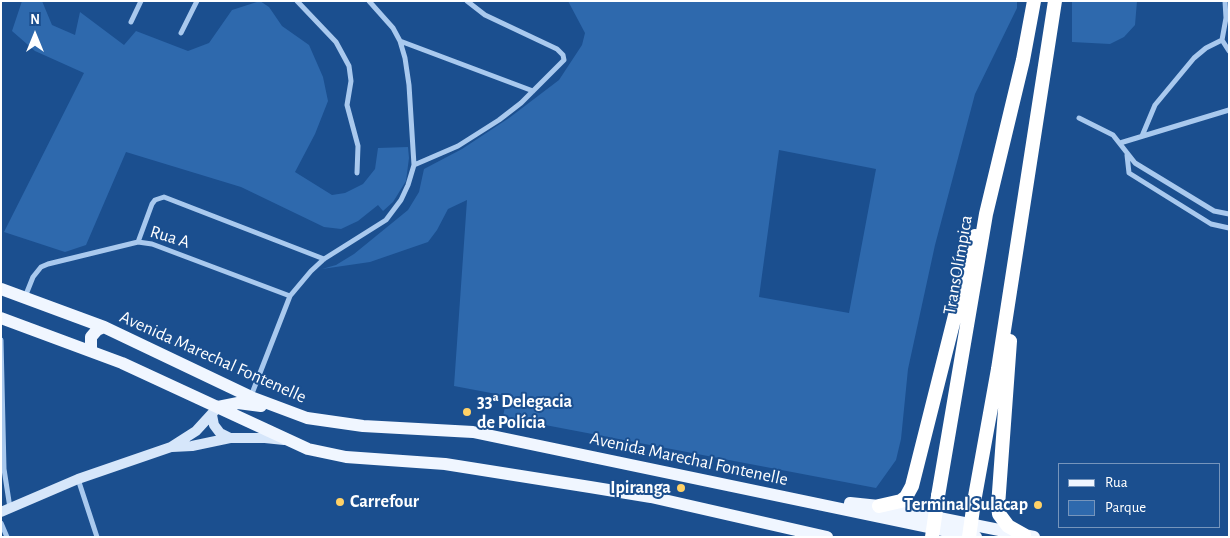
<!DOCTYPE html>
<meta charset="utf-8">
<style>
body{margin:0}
#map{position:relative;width:1230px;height:538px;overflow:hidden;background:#1b4f8f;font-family:"Alegreya Sans",sans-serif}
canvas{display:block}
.frame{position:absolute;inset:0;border:2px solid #fff;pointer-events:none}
.legend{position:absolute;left:1058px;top:463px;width:162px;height:65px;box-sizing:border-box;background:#1b4f8f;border:1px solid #7695bc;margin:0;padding:6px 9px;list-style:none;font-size:15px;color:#fff}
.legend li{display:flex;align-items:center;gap:10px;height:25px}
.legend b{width:25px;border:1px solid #7695bc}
.north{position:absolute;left:10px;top:10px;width:50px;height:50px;-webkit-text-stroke:4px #1b4f8f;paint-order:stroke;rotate:0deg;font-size:14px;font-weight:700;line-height:20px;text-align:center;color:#fff}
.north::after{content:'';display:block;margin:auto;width:18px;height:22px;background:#fff;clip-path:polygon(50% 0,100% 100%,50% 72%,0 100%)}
</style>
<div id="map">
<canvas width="1230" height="538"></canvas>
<div class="frame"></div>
<ul class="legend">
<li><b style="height:6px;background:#f0f6ff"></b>Rua</li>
<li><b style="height:14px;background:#2e69ad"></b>Parque</li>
</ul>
<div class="north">N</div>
</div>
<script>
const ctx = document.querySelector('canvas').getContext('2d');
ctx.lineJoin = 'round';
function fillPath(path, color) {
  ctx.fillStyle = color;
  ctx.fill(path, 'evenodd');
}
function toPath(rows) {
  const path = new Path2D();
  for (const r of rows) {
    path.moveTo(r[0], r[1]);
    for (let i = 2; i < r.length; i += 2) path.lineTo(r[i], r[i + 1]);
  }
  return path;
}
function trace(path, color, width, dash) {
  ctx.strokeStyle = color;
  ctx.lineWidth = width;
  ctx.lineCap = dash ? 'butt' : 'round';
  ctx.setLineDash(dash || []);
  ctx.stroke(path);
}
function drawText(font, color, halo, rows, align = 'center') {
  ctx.font = font + ' "Alegreya Sans",sans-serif';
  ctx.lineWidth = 4;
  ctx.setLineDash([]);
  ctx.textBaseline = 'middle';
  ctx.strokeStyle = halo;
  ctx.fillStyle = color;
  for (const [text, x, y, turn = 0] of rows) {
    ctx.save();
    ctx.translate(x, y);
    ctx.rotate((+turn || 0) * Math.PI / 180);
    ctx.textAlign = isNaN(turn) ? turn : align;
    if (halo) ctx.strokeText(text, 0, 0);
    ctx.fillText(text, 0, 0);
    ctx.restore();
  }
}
fillPath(toPath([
 [22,1,42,1,52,25,75,35,80,12,124,45,136,31,188,51,209,43,232,10,260,1,269,7,282,26,309,45,323,77,328,101,315,134,295,172,332,195,345,193,363,184,375,169,378,148,408,147,409,158,406,181,393,202,383,211,378,205,358,221,341,229,324,227,241,187,126,152,86,245,65,252,4,232,84,73,35,51,12,31],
 [568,1,1017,1,1017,8,975,94,935,245,908,369,901,439,896,460,876,488,503,417,507,396,454,386,467,200,448,209,437,230,428,242,370,262,322,269,336,265,354,254,408,210,419,192,424,169,462,149,509,118,559,80,582,45,585,33],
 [779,150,876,169,849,313,759,297],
 [1072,1,1137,1,1135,25,1124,37,1110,44,1072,42]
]), '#2e69ad');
trace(toPath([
 [297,1,336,42,349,66,351,81,347,105,358,146,357,173],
 [1225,1,1226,18,1222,40,1229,51],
 [131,22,141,1],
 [181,33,197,1],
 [400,41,533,91],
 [1079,118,1113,135,1135,163,1214,211,1229,214],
 [1142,136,1155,105,1194,58,1206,48,1222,40],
 [1120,143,1229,110],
 [1127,155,1129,173,1211,224,1229,228],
 [414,165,458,146,499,120,521,103,564,60,563,55,557,49,485,15,467,1],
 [138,242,152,204,155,200,164,197,324,259],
 [25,297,33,277,41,267,48,264,138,242,152,244,290,296],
 [1,340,4,469,10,508],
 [251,396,290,296,311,271,324,259,386,220,401,200,408,185,414,165,409,85,405,58,400,41,393,28,369,1],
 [78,479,97,537],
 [1,523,7,537]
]), '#a9c9ee', 5);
trace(toPath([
 [212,415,214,425,220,433,230,438],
 [172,447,192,446,230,438,265,438,284,440],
 [1,512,78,479,171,447,196,431,218,407]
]), '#d6e6fa', 10);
trace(toPath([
 [1,289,104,327,251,397,307,418,363,426,473,432,976,537],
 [1,318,122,363,308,449,346,457,445,464,590,487,651,497,827,537],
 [91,351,91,337,97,330,104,327],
 [218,407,238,403,261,406],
 [850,503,879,506,1034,537]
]), '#f0f6ff', 12);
trace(toPath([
 [1010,341,998,506,999,514,1008,526,1024,535],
 [938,496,986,214,1023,60,1034,1],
 [974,502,998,369,1055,1],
 [879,506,901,501,906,497,912,486,975,236]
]), '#fff', 14);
trace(toPath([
 [932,537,938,496],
 [969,537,974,502]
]), '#fff', 14);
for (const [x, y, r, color] of [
 [467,412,5,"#ffd166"],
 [681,488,5,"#ffd166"],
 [340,502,5,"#ffd166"],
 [1038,505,5,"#ffd166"]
]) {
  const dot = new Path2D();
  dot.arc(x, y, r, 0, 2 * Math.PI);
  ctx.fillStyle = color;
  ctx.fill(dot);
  trace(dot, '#1b4f8f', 2);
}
drawText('18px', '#fff', '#1b4f8f', [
 ["Rua A",170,237,17],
 ["TransOlímpica",958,265,-80],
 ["Avenida Marechal Fontenelle",213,357,24],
 ["Avenida Marechal Fontenelle",689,459,12]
]);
drawText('bold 18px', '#fff', '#1b4f8f', [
 ["33ª Delegacia",477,402],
 ["de Polícia",477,423],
 ["Ipiranga",671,488,"right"],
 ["Carrefour",350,502],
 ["Terminal Sulacap",1028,505,"right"]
], 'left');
</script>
